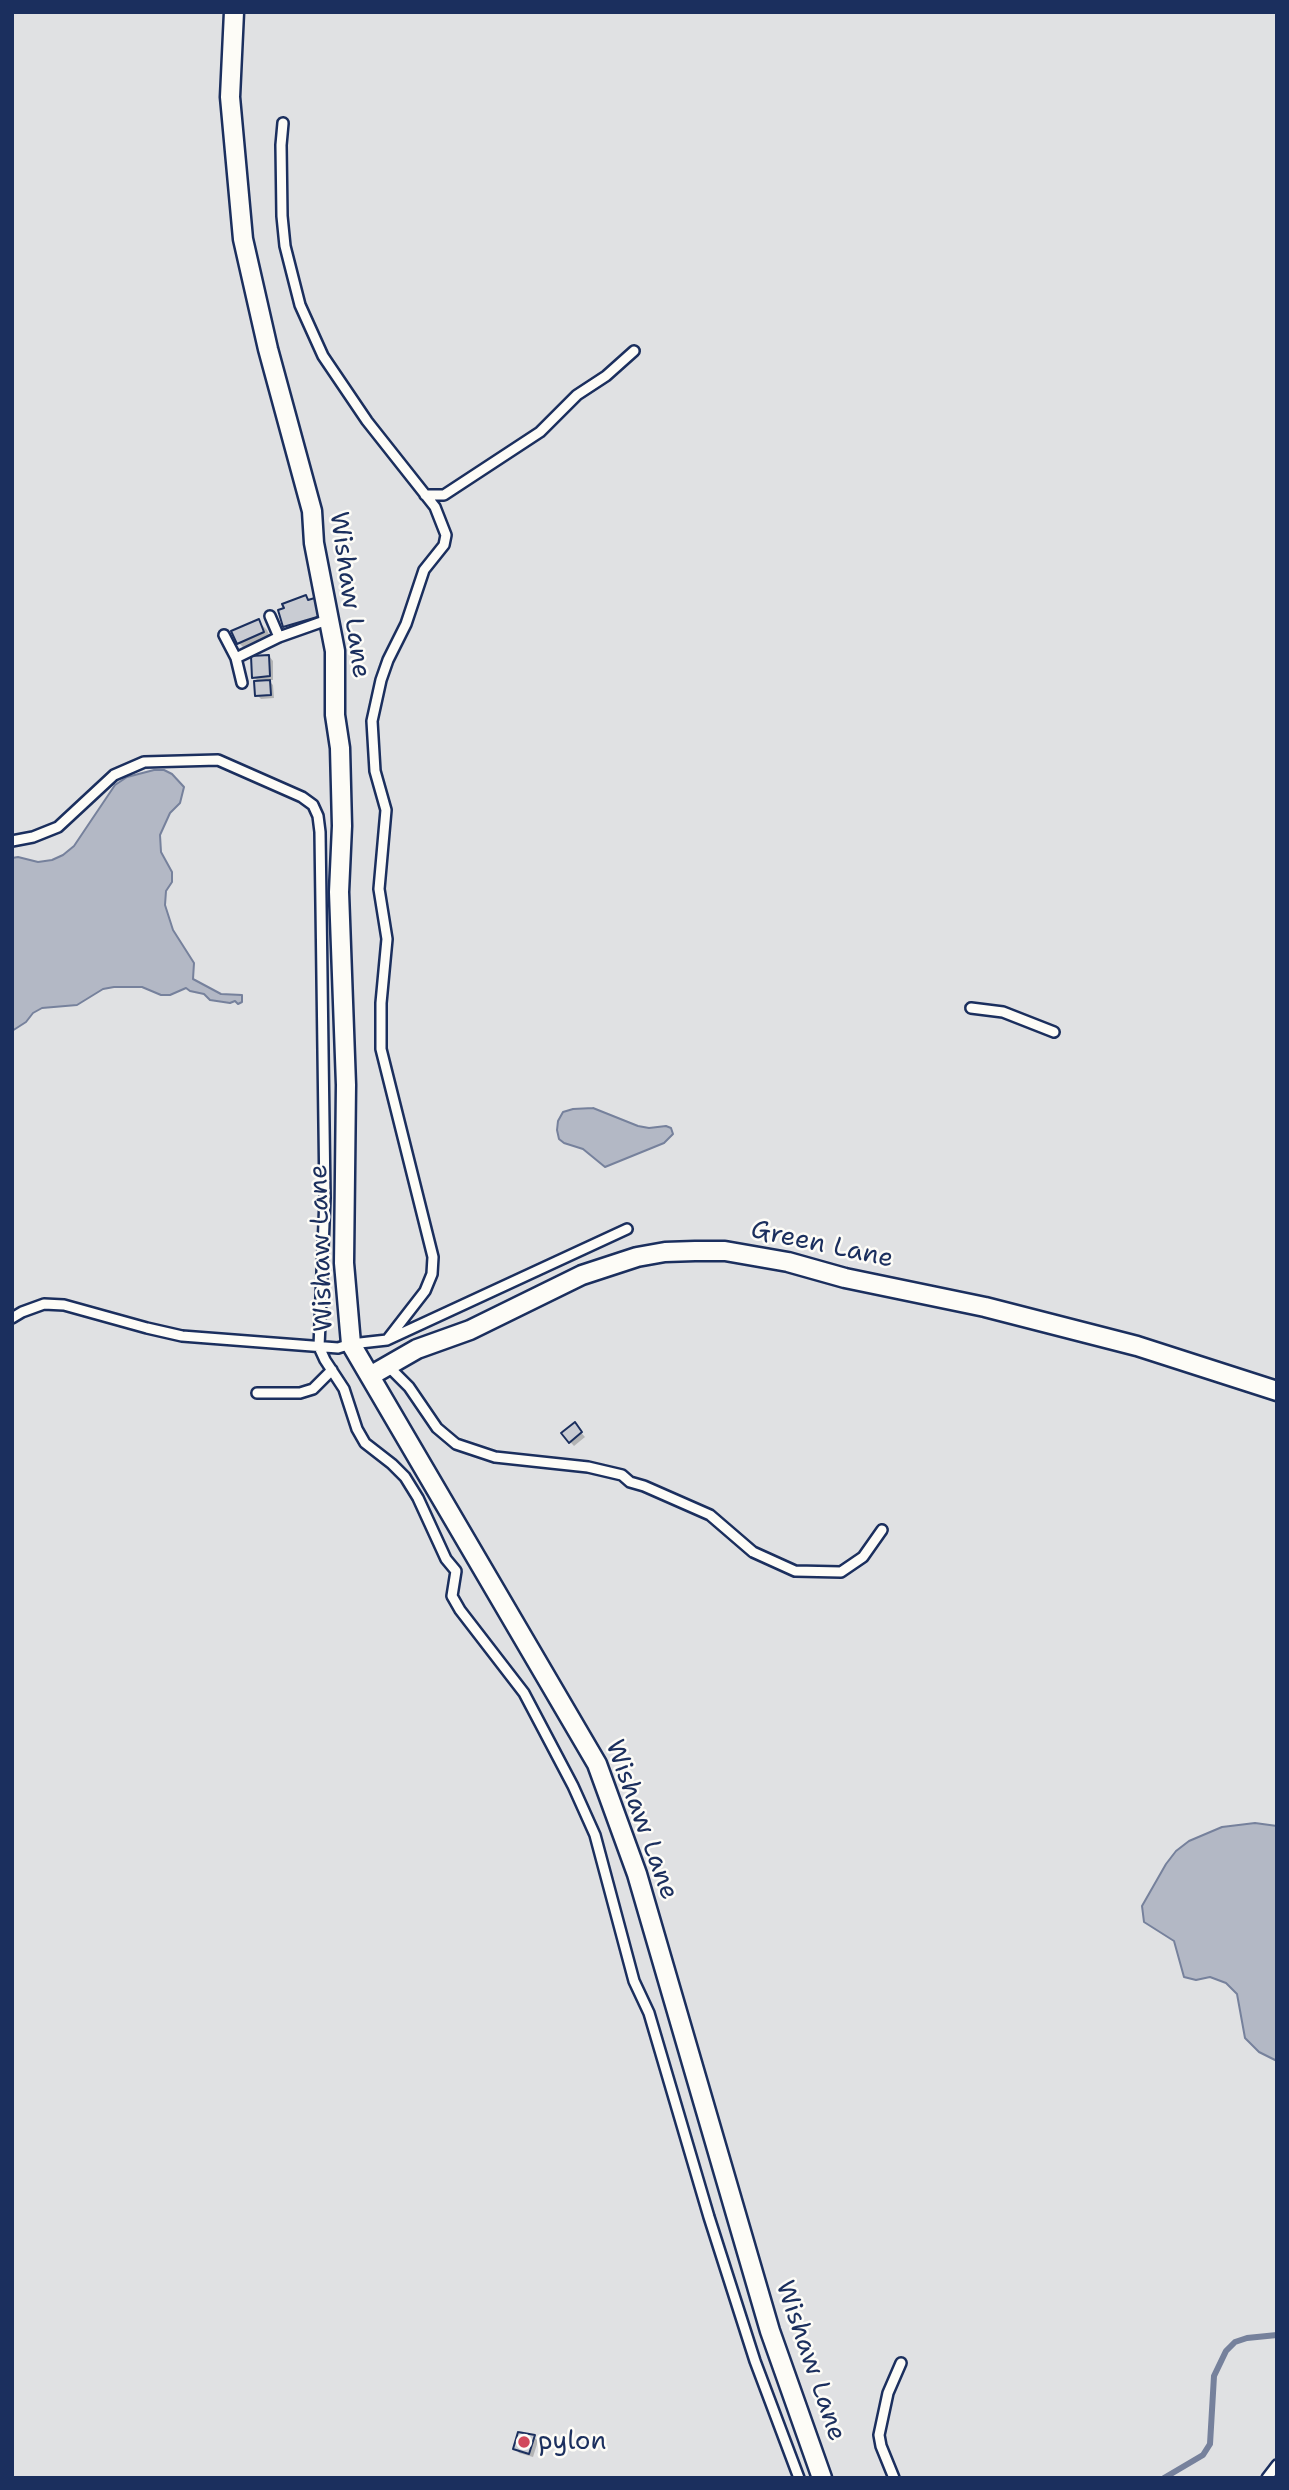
<!DOCTYPE html>
<style>
body{margin:0}
#map{position:relative;width:1289px;height:2490px;overflow:hidden;background:#fdfcf7;font-family:"Shantell Sans",sans-serif}
canvas{display:block}
.frame{position:absolute;inset:0;border:14px solid #1b2f5e;pointer-events:none}
</style>
<div id="map">
<canvas width="1289" height="2490"></canvas>
<div class="frame"></div>
</div>
<script>
const ctx = document.querySelector('canvas').getContext('2d');
ctx.lineJoin = 'round';
function fillPath(path, color) {
  ctx.fillStyle = color;
  ctx.fill(path, 'evenodd');
}
function toPath(rows) {
  const path = new Path2D();
  for (const r of rows) {
    path.moveTo(r[0], r[1]);
    for (let i = 2; i < r.length; i += 2) path.lineTo(r[i], r[i + 1]);
  }
  return path;
}
function trace(path, color, width, dash) {
  ctx.strokeStyle = color;
  ctx.lineWidth = width;
  ctx.lineCap = dash ? 'butt' : 'round';
  ctx.setLineDash(dash || []);
  ctx.stroke(path);
}
function drawText(font, color, halo, rows, align = 'center') {
  ctx.font = font + ' "Shantell Sans",sans-serif';
  ctx.lineWidth = 5;
  ctx.setLineDash([]);
  ctx.textBaseline = 'middle';
  ctx.strokeStyle = halo;
  ctx.fillStyle = color;
  for (const [text, x, y, turn = 0] of rows) {
    ctx.save();
    ctx.translate(x, y);
    ctx.rotate((+turn || 0) * Math.PI / 180);
    ctx.textAlign = isNaN(turn) ? turn : align;
    if (halo) ctx.strokeText(text, 0, 0);
    ctx.fillText(text, 0, 0);
    ctx.restore();
  }
}
fillPath(toPath([
 [12,12,1277,12,1277,2478,12,2478]
]), '#e0e1e3');
const water = toPath([
 [154,770,164,770,172,774,184,787,180,803,170,813,160,835,161,852,172,872,172,882,166,891,165,905,173,930,194,963,193,979,221,994,242,995,242,1002,238,1004,235,1001,230,1003,210,1000,204,994,190,991,186,988,170,995,161,995,142,987,114,987,103,989,77,1005,42,1008,33,1013,26,1022,12,1031,12,858,18,857,38,862,52,860,63,855,74,846,115,785,127,777,154,770],
 [593,1108,638,1126,649,1128,666,1126,671,1128,673,1134,664,1143,605,1167,583,1149,564,1143,559,1139,557,1130,558,1121,563,1112,573,1109,593,1108],
 [1255,1823,1277,1826,1277,2061,1259,2052,1245,2038,1237,1994,1226,1983,1210,1977,1196,1980,1184,1977,1174,1941,1144,1922,1142,1906,1166,1864,1176,1851,1189,1841,1222,1827,1255,1823]
]);
fillPath(water, '#b3b8c5');
trace(water, '#76819c', 2);
fillPath(toPath([
 [306,597,332,624,294,635,285,626],
 [258,621,267,630,272,641,248,652,239,643],
 [269,656,273,661,273,680,268,680,273,685,274,698,261,699,257,695,259,682,254,677],
 [574,1425,585,1437,574,1446,563,1434],
 [534,2437,538,2441,533,2457,519,2453,515,2448]
]), '#0003');
trace(toPath([
 [1164,2478,1203,2455,1210,2444,1214,2376,1226,2351,1235,2342,1247,2338,1277,2335]
]), '#76819c', 6);
const building = toPath([
 [306,595,308,600,318,597,324,615,283,627,278,610,284,608,282,604,306,595],
 [259,619,264,632,237,644,231,631,259,619],
 [269,655,270,676,252,678,251,656,269,655],
 [270,680,271,695,255,696,254,681,270,680],
 [575,1422,582,1432,569,1443,561,1433,575,1422],
 [518,2432,535,2435,529,2454,513,2449,518,2432]
]);
fillPath(building, '#c9ccd3');
trace(building, '#1b2f5e', 2);
const lane = toPath([
 [283,123,281,145,282,216,285,246,300,305,323,356,367,421,435,507,446,535,444,545,424,570,406,624,388,660,381,680,372,721,375,771,386,810,379,889,387,939,381,1003,381,1049,433,1257,432,1274,425,1291,387,1340],
 [425,495,444,495,540,432,577,395,606,376,634,351],
 [270,616,279,637],
 [224,635,236,658,242,683],
 [236,658,279,637,330,619],
 [12,841,33,837,58,827,114,775,144,762,218,760,302,797,313,805,318,816,320,832,325,1198,319,1347,325,1360,344,1389,357,1429,365,1443,392,1464,405,1477,418,1498,446,1559,456,1571,452,1596,460,1610,524,1693,573,1786,595,1835,634,1981,649,2013,709,2217,755,2361,799,2478],
 [971,1008,1003,1012,1054,1032],
 [12,1318,22,1312,44,1304,64,1305,147,1328,182,1336,338,1348,351,1344,387,1340,627,1229],
 [389,1367,409,1387,437,1428,456,1444,495,1457,588,1467,622,1475,630,1482,644,1486,710,1515,753,1552,795,1571,841,1572,863,1557,882,1530],
 [257,1393,300,1393,313,1389,332,1370],
 [894,2478,881,2446,879,2435,888,2393,901,2363],
 [1267,2478,1277,2465]
]);
const street = toPath([
 [234,12,230,97,243,239,268,349,312,511,314,543,335,651,335,715,340,748,342,826,339,892,346,1085,344,1263,351,1344,597,1764,637,1874,770,2331,822,2478],
 [370,1376,417,1349,470,1330,582,1275,637,1257,665,1252,695,1251,725,1251,788,1262,845,1278,985,1307,1137,1346,1277,1391]
]);
trace(lane, '#1b2f5e', 14);
trace(street, '#1b2f5e', 23);
trace(lane, '#fdfcf7', 9);
trace(street, '#fdfcf7', 18);
for (const [x, y, r, color] of [
 [524,2442,7,"#d1495b"]
]) {
  const dot = new Path2D();
  dot.arc(x, y, r, 0, 2 * Math.PI);
  ctx.fillStyle = color;
  ctx.fill(dot);
  trace(dot, '#fdfcf7', 2.5);
}
drawText('26px', '#1b2f5e', '#fdfcf7', [
 ["Wishaw Lane",349,595,82],
 ["Green Lane",822,1245,12],
 ["Wishaw Lane",322,1248,-92],
 ["Wishaw Lane",641,1820,70],
 ["Wishaw Lane",810,2361,71]
]);
drawText('26px', '#1b2f5e', '#fdfcf7', [
 ["pylon",538,2442]
], 'left');
</script>
